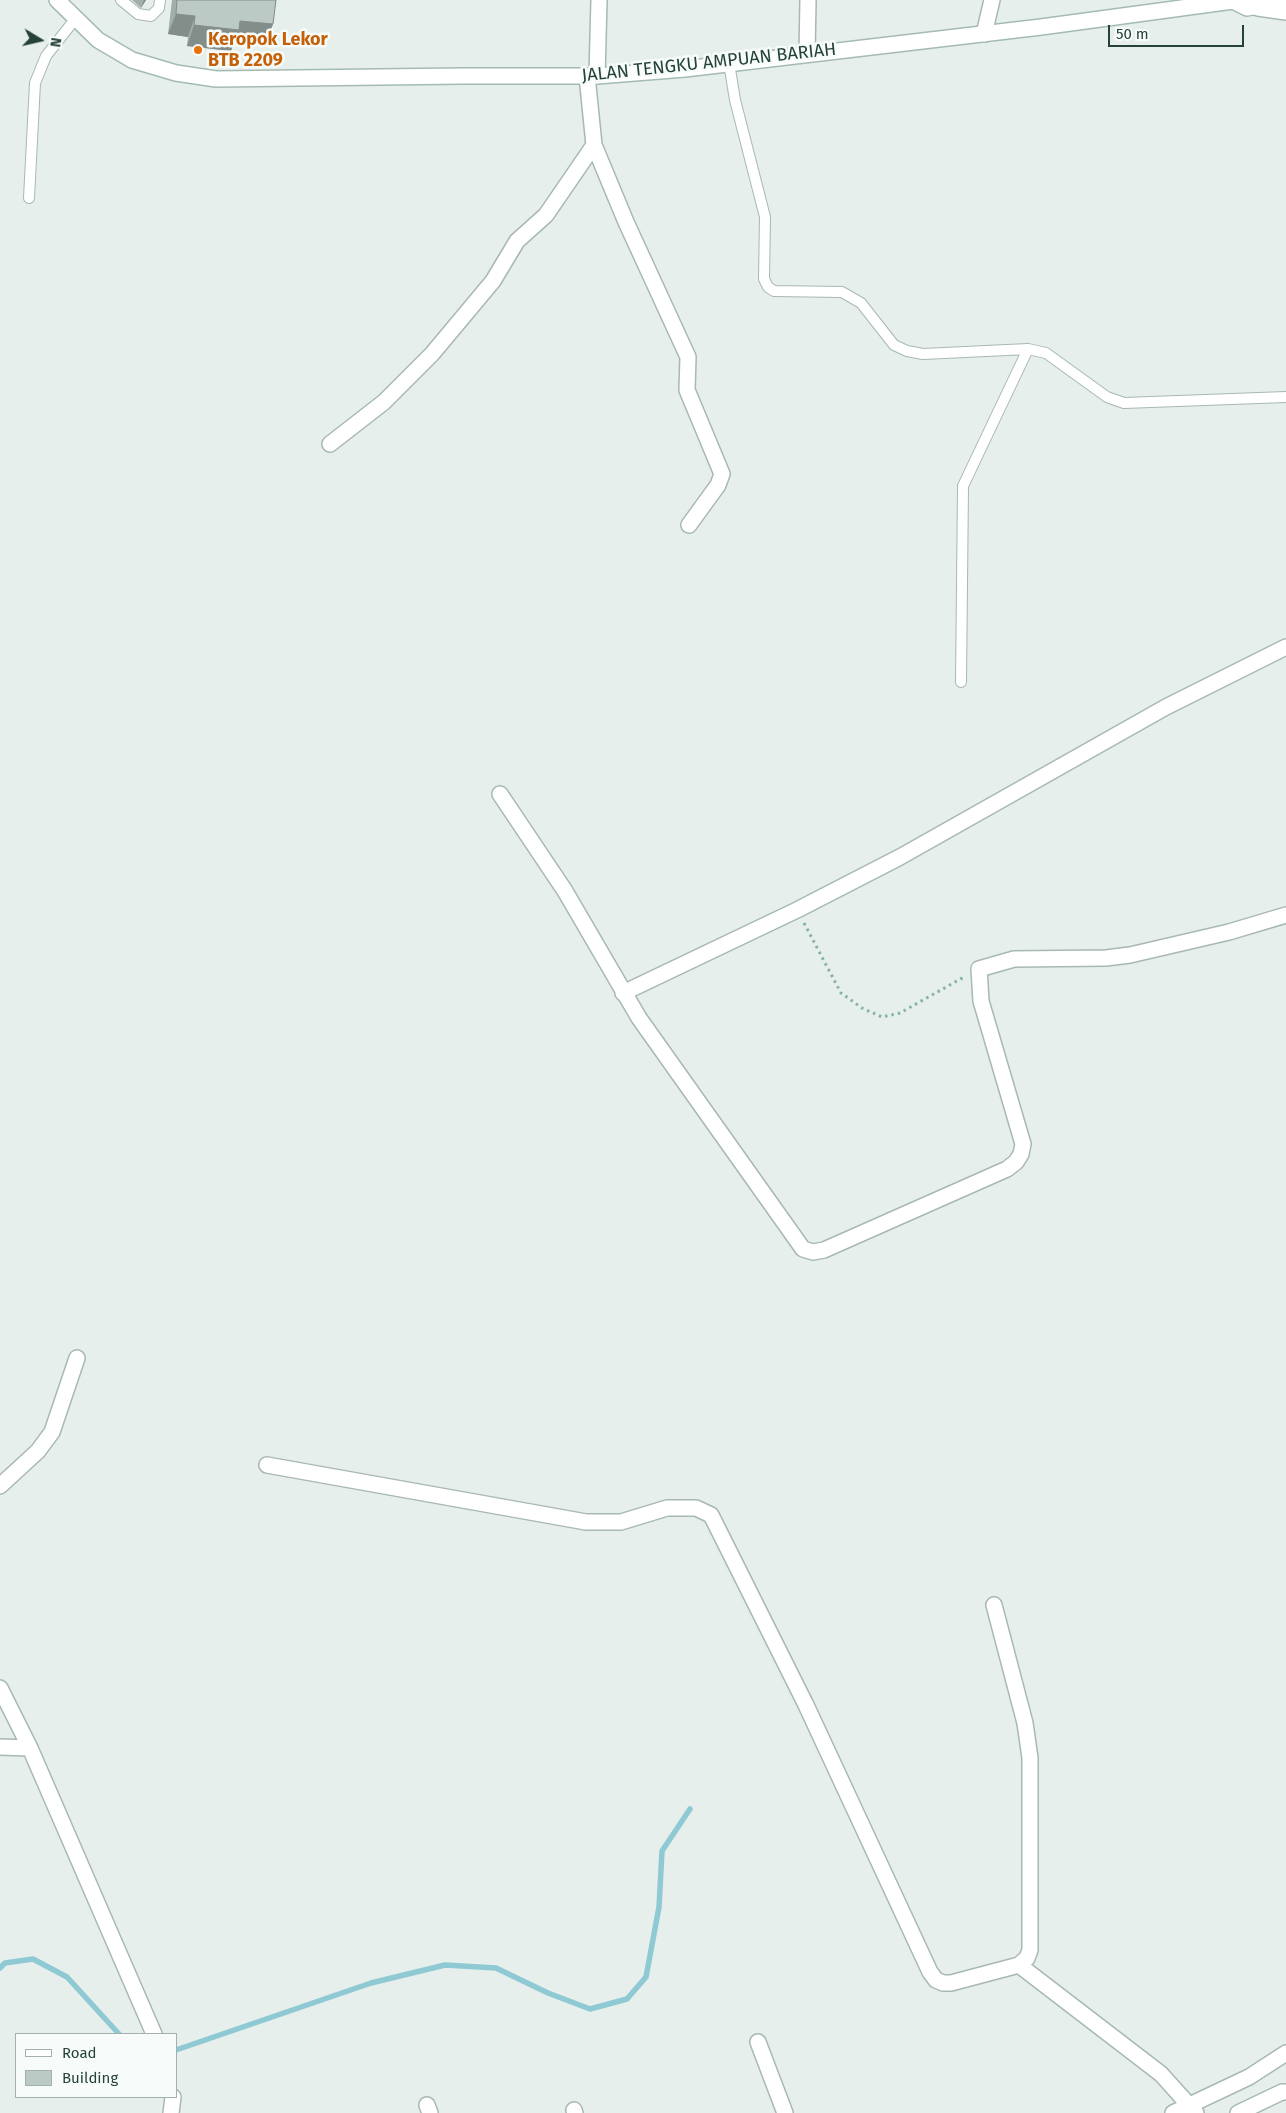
<!DOCTYPE html>
<style>
body{margin:0}
#map{position:relative;width:1286px;height:2113px;overflow:hidden;background:#e6efeb;font-family:"Fira Sans",sans-serif}
canvas{display:block}
.legend{position:absolute;left:15px;top:2033px;width:162px;height:65px;box-sizing:border-box;background:#f7fbf9;border:1px solid #a3b1ad;margin:0;padding:6px 9px;list-style:none;font-size:15px;color:#24423a}
.legend li{display:flex;align-items:center;gap:10px;height:25px}
.legend b{width:25px;border:1px solid #a3b1ad}
.north{position:absolute;left:15px;top:15px;width:50px;height:50px;-webkit-text-stroke:4px #f7fbf9;paint-order:stroke;rotate:99deg;font-size:14px;font-weight:700;line-height:20px;text-align:center;color:#24423a}
.north::after{content:'';display:block;margin:auto;width:18px;height:22px;background:#24423a;clip-path:polygon(50% 0,100% 100%,50% 72%,0 100%)}
.scale{position:absolute;left:1108px;top:25px;width:136px;height:22px;box-sizing:border-box;border:2px solid #24423a;border-top:0;padding-left:6px;font-size:15px;line-height:18px;white-space:nowrap;color:#24423a;-webkit-text-stroke:4px #f7fbf9;paint-order:stroke}
</style>
<div id="map">
<canvas width="1286" height="2113"></canvas>
<ul class="legend">
<li><b style="height:6px;background:#fff"></b>Road</li>
<li><b style="height:14px;background:#bbcac4"></b>Building</li>
</ul>
<div class="north">N</div>
<div class="scale">50 m</div>
</div>
<script>
const ctx = document.querySelector('canvas').getContext('2d');
ctx.lineJoin = 'round';
function toPath(rows) {
  const path = new Path2D();
  for (const r of rows) {
    path.moveTo(r[0], r[1]);
    for (let i = 2; i < r.length; i += 2) path.lineTo(r[i], r[i + 1]);
  }
  return path;
}
function trace(path, color, width, dash) {
  ctx.strokeStyle = color;
  ctx.lineWidth = width;
  ctx.lineCap = dash ? 'butt' : 'round';
  ctx.setLineDash(dash || []);
  ctx.stroke(path);
}
function fillPath(path, color) {
  ctx.fillStyle = color;
  ctx.fill(path, 'evenodd');
}
function drawText(font, color, halo, rows, align = 'center') {
  ctx.font = font + ' "Fira Sans",sans-serif';
  ctx.lineWidth = 5;
  ctx.setLineDash([]);
  ctx.textBaseline = 'middle';
  ctx.strokeStyle = halo;
  ctx.fillStyle = color;
  for (const [text, x, y, turn = 0] of rows) {
    ctx.save();
    ctx.translate(x, y);
    ctx.rotate((+turn || 0) * Math.PI / 180);
    ctx.textAlign = isNaN(turn) ? turn : align;
    if (halo) ctx.strokeText(text, 0, 0);
    ctx.fillText(text, 0, 0);
    ctx.restore();
  }
}
trace(toPath([
 [0,1968,5,1963,33,1959,67,1977,119,2034],
 [176,2050,371,1983,445,1965,496,1968,548,1993,590,2009,627,1999,646,1977,659,1907,662,1851,690,1809]
]), '#8ec9d4', 5.5);
const service = toPath([
 [121,0,138,14,151,16,159,8,160,0],
 [729,63,735,100,765,217,764,279,768,287,774,291,842,292,861,303,894,345,907,351,923,354,1028,349,1046,353,1107,397,1124,403,1286,397],
 [29,198,35,83,46,56,76,18],
 [961,682,963,486,1028,349]
]);
const minor = toPath([
 [984,34,992,0],
 [807,54,808,0],
 [597,76,599,0],
 [594,145,626,222,688,357,687,390,722,474,718,485,689,525],
 [330,444,384,402,432,354,493,281,517,241,546,215,594,145,587,76],
 [500,794,565,891,639,1018,803,1249,813,1252,824,1250,1007,1169,1016,1162,1021,1154,1023,1144,981,1001,979,969,1014,959,1106,958,1130,955,1229,932,1286,915],
 [623,993,797,910,900,857,1166,707,1286,647],
 [267,1465,586,1522,621,1522,667,1508,696,1508,711,1515,806,1705,930,1972,936,1980,943,1983,951,1983,1019,1965,1161,2074,1196,2113],
 [0,1486,38,1451,52,1432,77,1358],
 [994,1605,1025,1723,1030,1758,1030,1950,1027,1958,1019,1965],
 [0,1688,30,1748,154,2034],
 [0,1747,30,1748],
 [758,2042,785,2113],
 [427,2105,430,2113],
 [574,2110,575,2113],
 [171,2113,173,2097],
 [1238,2113,1282,2092,1286,2092]
]);
const tertiary = toPath([
 [1258,8,1286,12],
 [1173,2113,1249,2077,1286,2053]
]);
const secondary = toPath([
 [57,0,98,40,132,60,176,73,216,79,462,76,597,76,685,69,1041,27,1233,1,1247,8,1286,1]
]);
trace(service, '#a8b8b2', 12);
trace(minor, '#a8b8b2', 18);
trace(tertiary, '#a8b8b2', 18);
trace(secondary, '#a4bbb3', 18);
trace(toPath([
 [804,923,841,993,862,1008,882,1017,900,1013,964,977]
]), '#86b3a5', 3, [2.5, 4]);
trace(service, '#fff', 10);
trace(minor, '#fff', 15);
trace(tertiary, '#fff', 15);
trace(secondary, '#fff', 15);
fillPath(toPath([
 [132,0,146,0,141,8],
 [172,0,276,0,273,24,265,45,234,42,231,51,187,46,188,37,168,34]
]), '#a1aea9');
fillPath(toPath([
 [144,0,146,0,141,8],
 [176,14,195,16,188,37,168,34],
 [240,21,273,24,265,45,234,42,231,51,187,46,194,25]
]), '#838d89');
const building = toPath([
 [177,0,276,0,273,24,240,21,239,30,194,25,195,16,176,14,177,0]
]);
fillPath(building, '#bbcac4');
trace(building, '#838d89', 1);
for (const [x, y, r, color] of [
 [198,50,5,"#e8710a"]
]) {
  const dot = new Path2D();
  dot.arc(x, y, r, 0, 2 * Math.PI);
  ctx.fillStyle = color;
  ctx.fill(dot);
  trace(dot, '#f7fbf9', 2);
}
drawText('bold 18px', '#c56008', '#f7fbf9', [
 ["Keropok Lekor",208,40],
 ["BTB 2209",208,61]
], 'left');
drawText('18px', '#24423a', '#f7fbf9', [
 ["JALAN TENGKU AMPUAN BARIAH",709,63,-6]
]);
</script>
